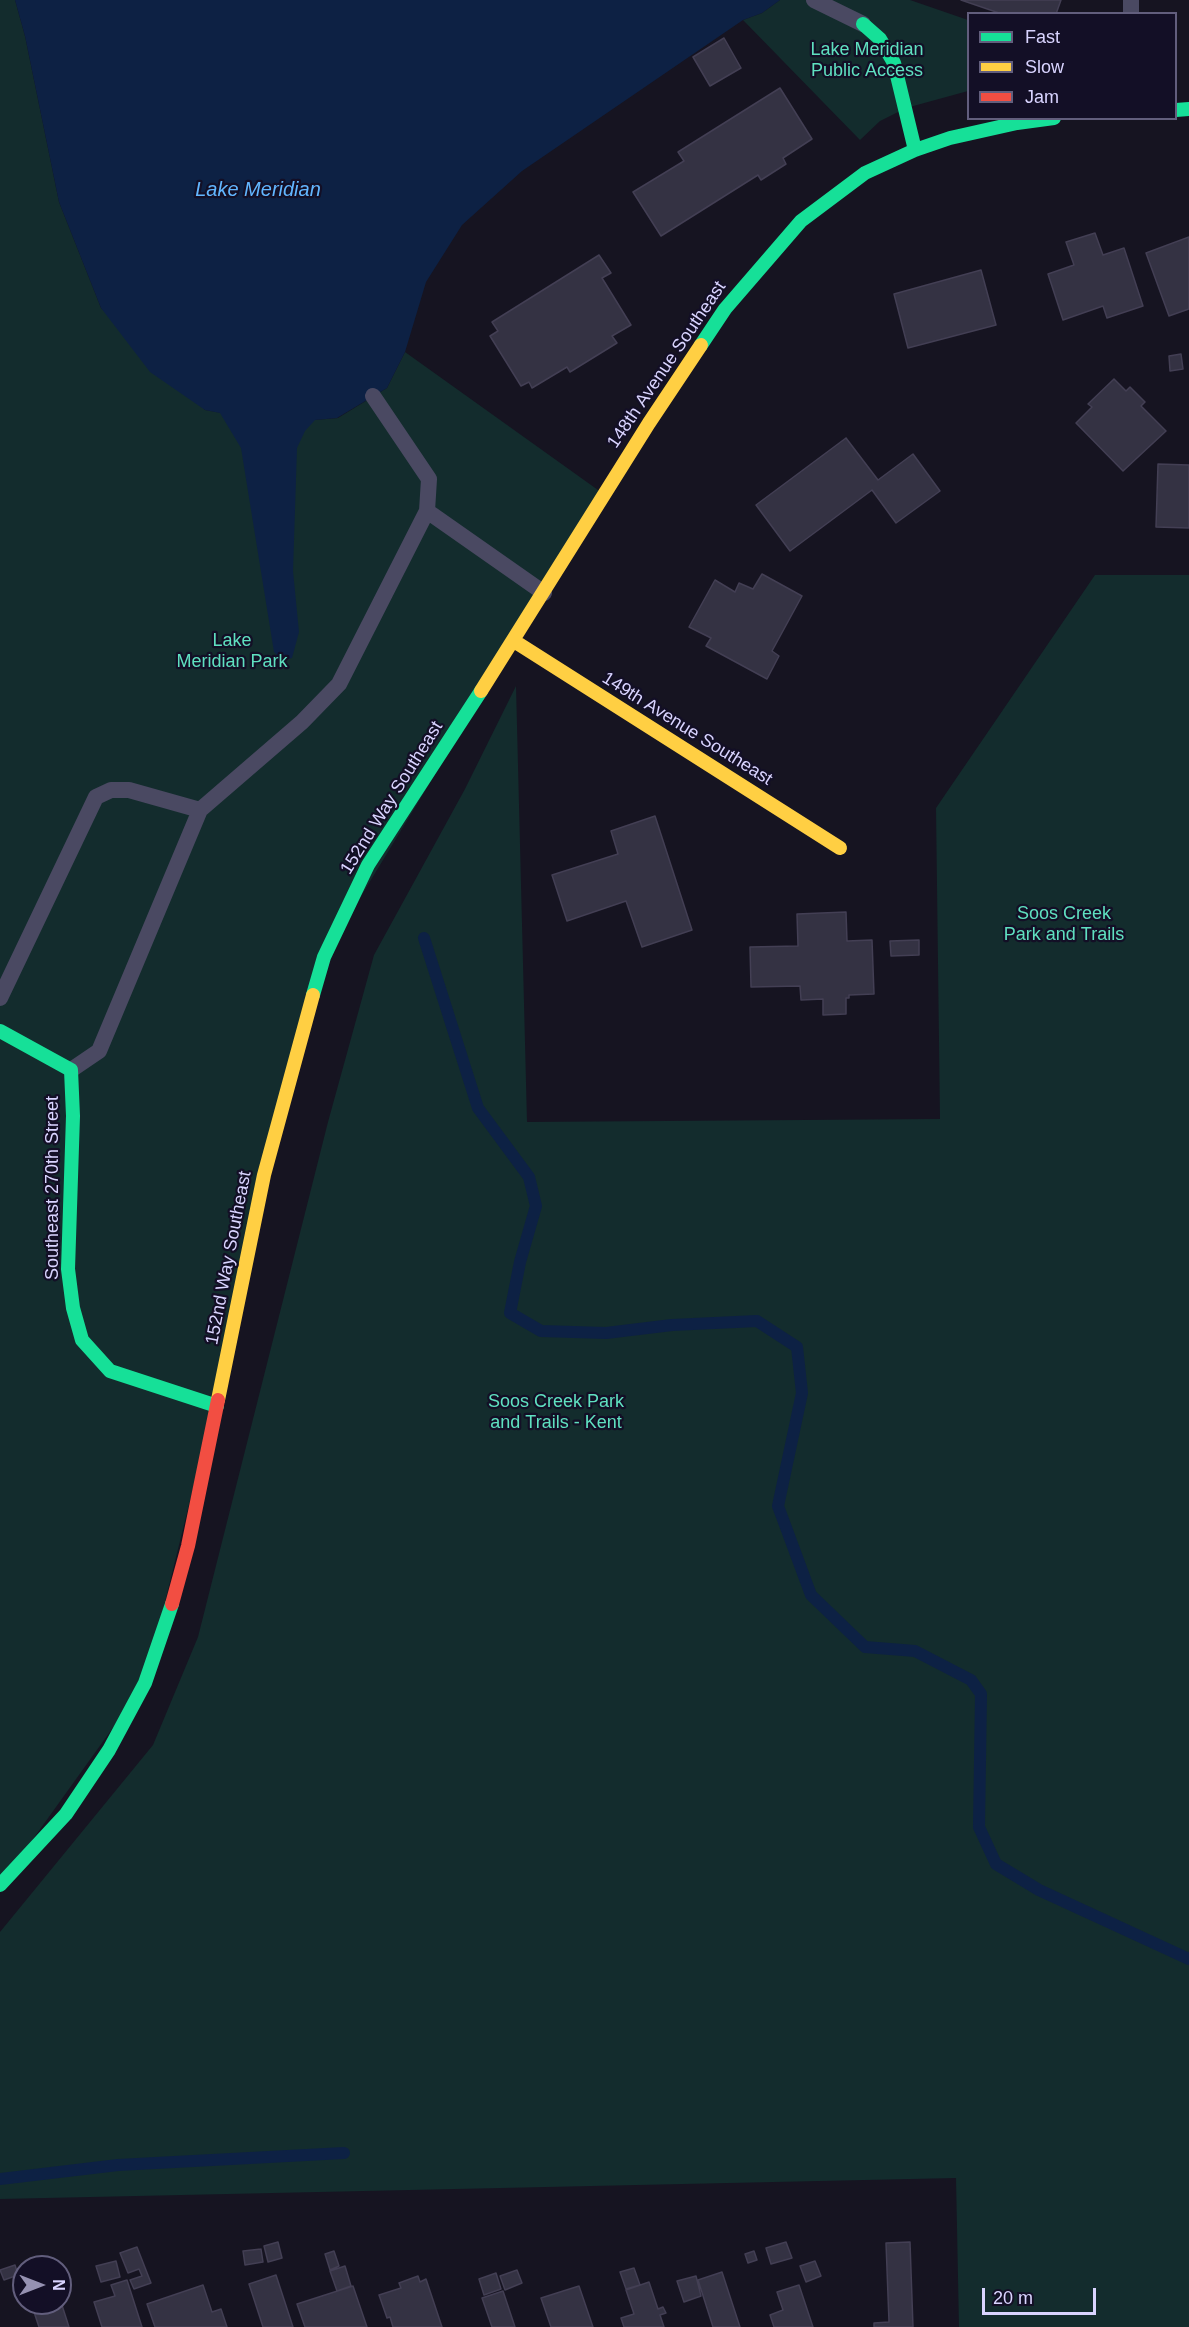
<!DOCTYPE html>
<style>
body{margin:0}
#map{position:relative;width:1189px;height:2327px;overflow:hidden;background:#161421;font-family:Arial,sans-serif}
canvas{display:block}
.legend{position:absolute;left:967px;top:12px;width:210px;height:108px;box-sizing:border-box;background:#130f26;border:2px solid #625e7d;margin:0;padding:8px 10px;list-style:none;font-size:18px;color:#d9d4ff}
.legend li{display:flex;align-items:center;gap:12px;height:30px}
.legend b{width:30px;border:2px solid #625e7d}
.north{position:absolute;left:12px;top:2255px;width:60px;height:60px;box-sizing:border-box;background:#130f26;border:2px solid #625e7d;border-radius:50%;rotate:90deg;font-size:16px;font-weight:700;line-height:24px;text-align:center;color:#d9d4ff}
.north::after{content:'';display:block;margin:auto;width:21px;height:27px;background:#9591b1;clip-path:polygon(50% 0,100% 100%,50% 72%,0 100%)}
.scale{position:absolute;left:982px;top:2288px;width:114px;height:27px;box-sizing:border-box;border:3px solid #d9d4ff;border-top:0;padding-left:8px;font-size:18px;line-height:21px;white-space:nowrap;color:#d9d4ff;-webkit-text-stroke:4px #130f26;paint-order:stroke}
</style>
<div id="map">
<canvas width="1189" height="2327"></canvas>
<ul class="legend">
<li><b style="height:8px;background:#16e098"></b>Fast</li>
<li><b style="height:8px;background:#ffcf43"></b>Slow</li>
<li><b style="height:8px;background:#f24e42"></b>Jam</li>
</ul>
<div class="north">N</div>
<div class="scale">20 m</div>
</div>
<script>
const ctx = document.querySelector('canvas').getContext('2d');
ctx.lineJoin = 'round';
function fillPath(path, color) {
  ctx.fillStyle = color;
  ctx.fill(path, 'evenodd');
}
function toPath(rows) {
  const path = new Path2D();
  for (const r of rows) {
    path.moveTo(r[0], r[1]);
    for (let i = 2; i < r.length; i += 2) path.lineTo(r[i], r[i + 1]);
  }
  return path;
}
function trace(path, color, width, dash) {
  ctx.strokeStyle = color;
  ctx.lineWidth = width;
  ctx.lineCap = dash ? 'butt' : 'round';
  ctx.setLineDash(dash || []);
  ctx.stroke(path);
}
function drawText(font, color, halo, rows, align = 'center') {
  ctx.font = font + ' Arial,sans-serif';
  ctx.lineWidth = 4.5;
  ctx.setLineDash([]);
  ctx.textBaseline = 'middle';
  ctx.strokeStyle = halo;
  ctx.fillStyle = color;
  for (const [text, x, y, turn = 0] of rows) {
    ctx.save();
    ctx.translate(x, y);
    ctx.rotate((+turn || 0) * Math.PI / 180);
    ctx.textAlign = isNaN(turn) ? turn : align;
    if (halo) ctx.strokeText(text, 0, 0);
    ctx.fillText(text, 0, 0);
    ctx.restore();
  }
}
fillPath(toPath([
 [0,0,15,0,25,36,59,202,101,308,205,410,278,423,338,418,387,388,405,352,605,495,324,957,145,1683,0,1885],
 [780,0,910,0,968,20,968,91,906,108,880,121,860,140,743,20,762,13],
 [1095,575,1189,575,1189,2327,959,2327,956,2178,0,2199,0,1932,153,1745,198,1637,328,1122,374,955,465,789,516,686,527,1122,940,1119,936,808]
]), '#132c2d');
fillPath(toPath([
 [15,0,780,0,762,13,743,20,522,171,462,225,426,282,405,352,387,388,337,418,315,420,305,431,297,448,293,571,299,632,292,658,282,660,274,652,241,448,220,413,205,410,150,372,101,308,59,202,25,36]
]), '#0d2144');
trace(toPath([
 [424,938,478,1108,529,1177,536,1206,520,1262,510,1313,541,1331,606,1333,672,1325,757,1321,797,1347,802,1393,778,1506,811,1595,865,1647,915,1651,971,1680,981,1694,979,1827,996,1864,1039,1890,1189,1959],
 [0,2179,118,2165,344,2153]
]), '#0d2144', 12);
const building = toPath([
 [961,0,1061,0,1056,14,1002,14,961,0],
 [724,38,741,68,710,86,693,57,724,38],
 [780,88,812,139,783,158,786,164,761,180,758,175,661,236,633,192,684,161,678,152,780,88],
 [1095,233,1103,255,1124,248,1143,306,1107,318,1103,306,1063,320,1048,274,1074,265,1066,242,1095,233],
 [1189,237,1189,309,1169,316,1146,253,1189,237],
 [599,255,611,273,602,278,631,325,612,336,617,343,570,372,567,367,532,388,529,382,521,386,490,336,498,331,492,322,599,255],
 [981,270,996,325,908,348,894,294,981,270],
 [1181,354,1183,369,1170,371,1169,356,1181,354],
 [1114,379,1126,391,1130,387,1145,402,1141,406,1166,431,1123,471,1076,423,1092,407,1088,404,1114,379],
 [846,438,878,480,913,454,940,491,896,523,872,490,790,551,756,505,846,438],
 [1158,464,1189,465,1189,528,1156,527,1158,464],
 [762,574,802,596,772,651,779,656,767,679,706,646,711,638,689,627,715,580,735,592,739,583,753,589,762,574],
 [655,816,692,930,642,947,626,901,567,921,552,875,618,854,611,831,655,816],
 [846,912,847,941,872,940,874,994,849,995,849,998,846,998,846,1014,823,1015,823,999,801,1000,800,986,751,987,750,947,798,946,797,914,846,912],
 [919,940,919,955,891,956,890,941,919,940],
 [278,2242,282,2258,268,2262,264,2246,278,2242],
 [786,2242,792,2258,771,2264,766,2248,786,2242],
 [910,2242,913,2327,874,2327,874,2323,889,2322,886,2243,910,2242],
 [137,2247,151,2283,134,2289,130,2280,142,2276,139,2269,128,2273,120,2253,137,2247],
 [261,2249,263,2262,245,2265,243,2251,261,2249],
 [334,2251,339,2266,330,2270,325,2254,334,2251],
 [754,2251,757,2260,748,2263,745,2254,754,2251],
 [116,2261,120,2277,101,2282,96,2266,116,2261],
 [815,2261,821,2276,806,2282,800,2266,815,2261],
 [15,2265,18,2275,4,2280,0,2270,15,2265],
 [345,2266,351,2286,337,2291,330,2271,345,2266],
 [634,2268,640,2285,626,2289,620,2272,634,2268],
 [517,2270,522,2283,505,2290,500,2276,517,2270],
 [722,2272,740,2327,713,2327,698,2280,722,2272],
 [496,2273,501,2289,484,2295,479,2279,496,2273],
 [276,2275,293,2327,263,2327,249,2284,276,2275],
 [418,2276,420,2282,426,2279,442,2327,393,2327,390,2317,387,2318,379,2295,401,2288,399,2283,418,2276],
 [696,2276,701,2296,684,2302,677,2281,696,2276],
 [127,2280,142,2327,102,2327,94,2302,115,2296,111,2285,127,2280],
 [649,2282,658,2309,663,2307,666,2313,660,2315,664,2327,624,2327,621,2318,634,2314,626,2290,649,2282],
 [203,2285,212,2312,221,2309,227,2327,155,2327,147,2304,203,2285],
 [799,2285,813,2327,774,2327,770,2315,783,2310,777,2292,799,2285],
 [353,2286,367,2327,305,2327,297,2304,353,2286],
 [579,2286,593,2327,551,2327,541,2298,579,2286],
 [503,2291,515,2327,492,2327,482,2298,503,2291],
 [60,2299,69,2327,39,2327,31,2303,60,2303,60,2299]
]);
fillPath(building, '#343243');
trace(building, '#433f54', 1.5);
trace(toPath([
 [814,0,863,24],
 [1131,0,1131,14],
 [427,511,544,593],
 [200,810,302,722,339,684,427,511,429,479,373,396],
 [0,998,96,797,111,790,129,790,200,810,99,1051,71,1070]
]), '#4a4962', 16);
trace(toPath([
 [863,24,880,39,894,63,915,150],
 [1176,110,1189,109],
 [701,345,725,309,801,221,865,173,915,150,950,138,1017,123,1054,118],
 [313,995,324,957,368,865,481,691],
 [0,1031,71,1070,73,1116,68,1269,73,1308,82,1340,110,1371,217,1406],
 [0,1885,66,1814,109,1750,145,1683,172,1604]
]), '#16e098', 14);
trace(toPath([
 [514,641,840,848],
 [481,691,649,423,701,345],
 [218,1400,264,1175,313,995]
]), '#ffcf43', 14);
trace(toPath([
 [172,1604,188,1546,218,1400]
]), '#f24e42', 14);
drawText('18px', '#5fe0c0', '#130f26', [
 ["Lake Meridian",867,50],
 ["Public Access",867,71],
 ["Lake",232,641],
 ["Meridian Park",232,662],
 ["Soos Creek",1064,914],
 ["Park and Trails",1064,935],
 ["Soos Creek Park",556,1402],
 ["and Trails - Kent",556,1423]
]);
drawText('18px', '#d9d4ff', '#130f26', [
 ["148th Avenue Southeast",667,365,-56],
 ["149th Avenue Southeast",687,729,32],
 ["152nd Way Southeast",392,798,-58],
 ["Southeast 270th Street",53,1188,-90],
 ["152nd Way Southeast",229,1258,-79]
]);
drawText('italic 20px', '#62b6ff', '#130f26', [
 ["Lake Meridian",258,190]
]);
</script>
